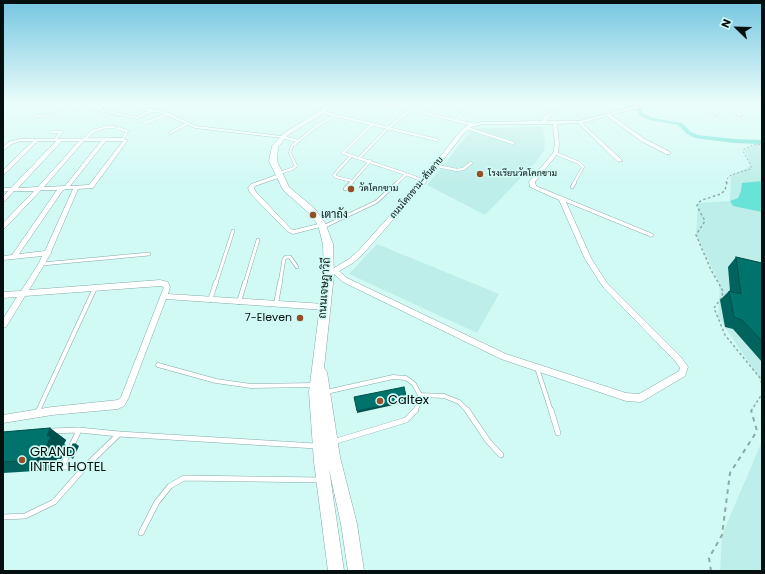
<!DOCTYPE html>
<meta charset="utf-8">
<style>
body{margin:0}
#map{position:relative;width:765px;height:574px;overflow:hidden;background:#d2faf5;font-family:Poppins,sans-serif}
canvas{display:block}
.frame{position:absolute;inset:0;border:4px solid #04100f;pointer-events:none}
.north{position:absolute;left:717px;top:8px;width:40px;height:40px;-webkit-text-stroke:3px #d2faf5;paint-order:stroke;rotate:293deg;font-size:11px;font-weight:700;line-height:16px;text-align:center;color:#04100f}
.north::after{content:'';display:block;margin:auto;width:14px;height:18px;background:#04100f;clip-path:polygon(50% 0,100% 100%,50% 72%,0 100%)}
</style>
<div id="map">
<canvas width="765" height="574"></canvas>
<div class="frame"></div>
<div class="north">N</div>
</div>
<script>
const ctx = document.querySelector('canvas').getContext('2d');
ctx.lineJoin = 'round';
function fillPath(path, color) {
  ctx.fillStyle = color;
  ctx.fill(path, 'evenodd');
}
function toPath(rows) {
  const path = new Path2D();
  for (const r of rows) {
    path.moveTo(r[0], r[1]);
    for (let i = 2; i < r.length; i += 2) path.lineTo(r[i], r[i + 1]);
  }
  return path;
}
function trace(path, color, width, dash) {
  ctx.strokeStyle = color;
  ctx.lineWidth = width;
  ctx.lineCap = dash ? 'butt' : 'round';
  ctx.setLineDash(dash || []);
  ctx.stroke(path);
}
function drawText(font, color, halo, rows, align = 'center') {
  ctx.font = font + ' Poppins,Sarabun,sans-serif';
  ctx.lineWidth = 3.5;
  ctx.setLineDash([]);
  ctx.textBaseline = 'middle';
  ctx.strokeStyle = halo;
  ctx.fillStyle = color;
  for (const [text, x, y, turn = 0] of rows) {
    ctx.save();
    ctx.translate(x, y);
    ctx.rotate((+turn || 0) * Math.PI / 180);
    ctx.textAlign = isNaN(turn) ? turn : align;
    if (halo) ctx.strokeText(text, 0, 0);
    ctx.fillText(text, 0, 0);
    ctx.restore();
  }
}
fillPath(toPath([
 [543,127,545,141,544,151,536,162,485,215,427,185,469,133,474,129,483,128],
 [758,144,762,145,762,382,718,317,720,285,696,235,698,203,730,201,731,175,751,166,744,149],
 [377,244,499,294,477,333,349,274],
 [762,441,762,571,720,571,722,535]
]), '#beeee9');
fillPath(toPath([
 [762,181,762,212,733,206,730,201,738,198,741,191,742,183]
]), '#69e2d7');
fillPath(toPath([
 [620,103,629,103,642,109,644,114,653,118,682,123,691,132,698,135,734,139,762,140,762,144,734,143,695,138,687,134,678,125,650,120,640,116,638,111,620,103]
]), '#69e2d7');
const laneFar3 = toPath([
 [384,103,474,125],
 [61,107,74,110],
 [322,112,437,140],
 [35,116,46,116,68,103],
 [457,120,467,109],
 [145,123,169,114],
 [372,124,343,153,406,174,397,183],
 [117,128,127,131,123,139],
 [467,128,513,143],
 [52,132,61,132,55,140],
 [170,133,186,124],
 [282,137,298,141],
 [84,140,93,131,107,127,114,127],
 [555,153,579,163,583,167,574,183],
 [351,156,334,175,336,177,352,181],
 [359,158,388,128,412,109],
 [437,166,457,170,463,169,471,163],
 [279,173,292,169,296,166,290,153,292,146,317,126,335,115],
 [406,174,424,181],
 [351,183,370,161]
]);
const laneFar2 = toPath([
 [572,187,575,182],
 [345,189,352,182],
 [323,227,376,202,398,182],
 [42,264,149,254],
 [216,283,233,231],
 [245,283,258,240],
 [280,283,284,259,286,257,290,257,297,267]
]);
const laneFar1 = toPath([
 [210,300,216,282],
 [239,302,245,282],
 [276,304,280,282],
 [158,365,216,381,251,386,314,385],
 [537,368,551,411],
 [326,392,393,377,406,378,414,384,420,395,419,403,415,411],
 [420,395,444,396,459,402,468,411],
 [38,411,95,288]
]);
const lane = toPath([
 [467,410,488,441,501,455],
 [551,410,558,433],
 [38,412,39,410],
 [79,430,62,467,85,467],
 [51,431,79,430,119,434,316,446],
 [333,442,406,420,416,410],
 [3,517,25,516,54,502,85,467,119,434],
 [141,533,157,502,170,486,184,478,320,480]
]);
const street = toPath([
 [102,103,108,103,100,109,136,117,148,111,135,109,113,103,121,103,135,107,162,110,196,126,282,136,284,137,282,138,195,128,159,112,153,112,137,119,94,110,94,108,102,103],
 [481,103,489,103,467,110,465,109,481,103],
 [649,103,657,103,611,115,645,139,670,152,670,154,666,154,641,141,607,116,582,123,623,161,618,162,578,123,557,124,559,144,558,153,535,182,536,186,653,234,654,235,651,237,649,236,566,202,591,258,607,283,681,357,688,367,685,376,643,401,640,402,626,401,501,359,343,282,334,274,331,275,328,273,329,271,349,259,359,250,422,180,461,130,468,125,482,122,542,121,544,116,556,108,558,109,548,118,547,121,579,121,649,103],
 [482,124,553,124,555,144,553,153,529,182,530,187,559,200,585,259,603,287,675,361,680,368,679,371,639,394,626,393,506,354,347,278,339,271,353,263,363,254,426,182,465,132,472,127,482,124],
 [702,103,707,103,718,113,718,115,714,115,702,103],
 [729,103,733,103,742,115,742,116,738,116,729,103],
 [121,138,128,140,93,188,78,189,51,252,51,253,29,290,160,280,168,282,170,287,168,294,325,304,328,305,329,307,328,309,325,310,166,299,128,399,124,406,118,409,52,415,3,423,3,415,52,407,118,400,121,397,164,287,160,286,25,296,6,327,3,328,3,319,17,297,3,298,3,292,21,291,39,263,42,256,3,260,3,256,12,255,57,190,41,190,5,228,3,229,3,223,34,191,14,191,5,201,3,202,3,197,8,191,3,192,3,188,11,188,56,141,38,141,5,174,3,175,3,170,33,141,20,141,12,144,3,151,3,147,8,142,20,139,121,138],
 [62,141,79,141,38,187,18,188,62,141],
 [84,141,101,141,65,186,44,187,84,141],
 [106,141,123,141,89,185,70,186,106,141],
 [67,189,73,189,45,251,19,254,63,190,67,189],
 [279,174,282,176,281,177,255,186,254,188,256,192,291,229,294,230,322,223,325,225,324,226,293,234,287,231,250,193,248,188,251,184,279,174]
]);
const secondary = toPath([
 [329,103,336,103,324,113,288,135,278,147,277,161,289,187,315,209,325,223,333,244,334,274,324,368,327,372,340,457,357,524,364,571,348,571,341,524,329,469,344,571,328,571,314,462,309,392,324,274,323,244,318,225,309,213,283,190,269,161,272,146,284,133,320,111,329,103]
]);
trace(laneFar3, '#85aaa6', 3);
trace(laneFar2, '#85aaa6', 4);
trace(laneFar1, '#85aaa6', 5);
trace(lane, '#85aaa6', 6);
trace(street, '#85aaa6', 1);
trace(secondary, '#85aaa6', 1);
trace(toPath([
 [726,183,727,179,731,175,751,169,751,166,743,151,744,149,753,145,762,144]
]), '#8ba9a6', 1, [2, 2]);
trace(toPath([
 [727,182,725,190,721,194,702,200,698,203,697,206,705,221,696,235,711,270,723,291,722,297,714,308,725,335,760,378,762,384],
 [751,411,762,394]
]), '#8ba9a6', 1.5, [2.5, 2.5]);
trace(toPath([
 [711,571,709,558,722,535,730,473,757,431,751,410]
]), '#8ba9a6', 2, [4.5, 4.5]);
trace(laneFar3, '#fff', 2.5);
trace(laneFar2, '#fff', 3);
trace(laneFar1, '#fff', 4);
trace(lane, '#fff', 5);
fillPath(street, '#fff');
fillPath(secondary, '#fff');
fillPath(toPath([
 [736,257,762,263,762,362,733,329,725,327,720,300,729,291,730,291,728,267],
 [50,428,66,440,64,444,67,447,61,459,57,459,52,470,3,473,3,432]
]), '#00635d');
fillPath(toPath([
 [407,400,407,402,357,413,357,411],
 [50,428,66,440,64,444,67,447,61,459,45,449,47,436],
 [76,444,79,446,73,459,70,457],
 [40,449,57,459,52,470,35,460]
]), '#00504c');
const building = toPath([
 [736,257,762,263,762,341,742,320,734,317,729,291,741,294,736,257],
 [404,387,407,400,357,411,354,397,404,387],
 [50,428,47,436,51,436,45,449,40,449,35,460,3,462,3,432,50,428],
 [73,444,76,444,70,457,67,457,73,444]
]);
fillPath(building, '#00736c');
trace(building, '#00504c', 1);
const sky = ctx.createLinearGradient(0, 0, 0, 184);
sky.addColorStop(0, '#75c6e1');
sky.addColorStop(0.56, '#ebfdfa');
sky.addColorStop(1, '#ebfdfa00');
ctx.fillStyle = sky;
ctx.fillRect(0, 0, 765, 184);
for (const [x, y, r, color] of [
 [480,174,4,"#954f27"],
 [351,189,4,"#954f27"],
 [313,215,4,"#954f27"],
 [300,318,4,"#954f27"],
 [380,401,4,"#954f27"],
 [22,460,4,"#954f27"]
]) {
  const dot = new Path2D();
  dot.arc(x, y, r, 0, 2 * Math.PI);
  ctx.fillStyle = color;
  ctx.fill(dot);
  trace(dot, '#d2faf5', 1.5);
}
drawText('9px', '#04100f', '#d2faf5', [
 ["โรงเรียนวัดโคกขาม",488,174],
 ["วัดโคกขาม",359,189]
], 'left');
drawText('9px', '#04100f', '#d2faf5', [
 ["ถนนโคกขาม-สันดาบ",417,188,-50]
]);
drawText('11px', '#04100f', '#d2faf5', [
 ["เตาถัง",321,215],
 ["7-Eleven",292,318,"right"]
], 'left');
drawText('11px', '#04100f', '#d2faf5', [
 ["ถนนเจษฎาวิถี",325,288,-86]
]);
drawText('13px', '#04100f', '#d2faf5', [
 ["Caltex",388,401],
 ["GRAND",30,453],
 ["INTER HOTEL",30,468]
], 'left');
</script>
